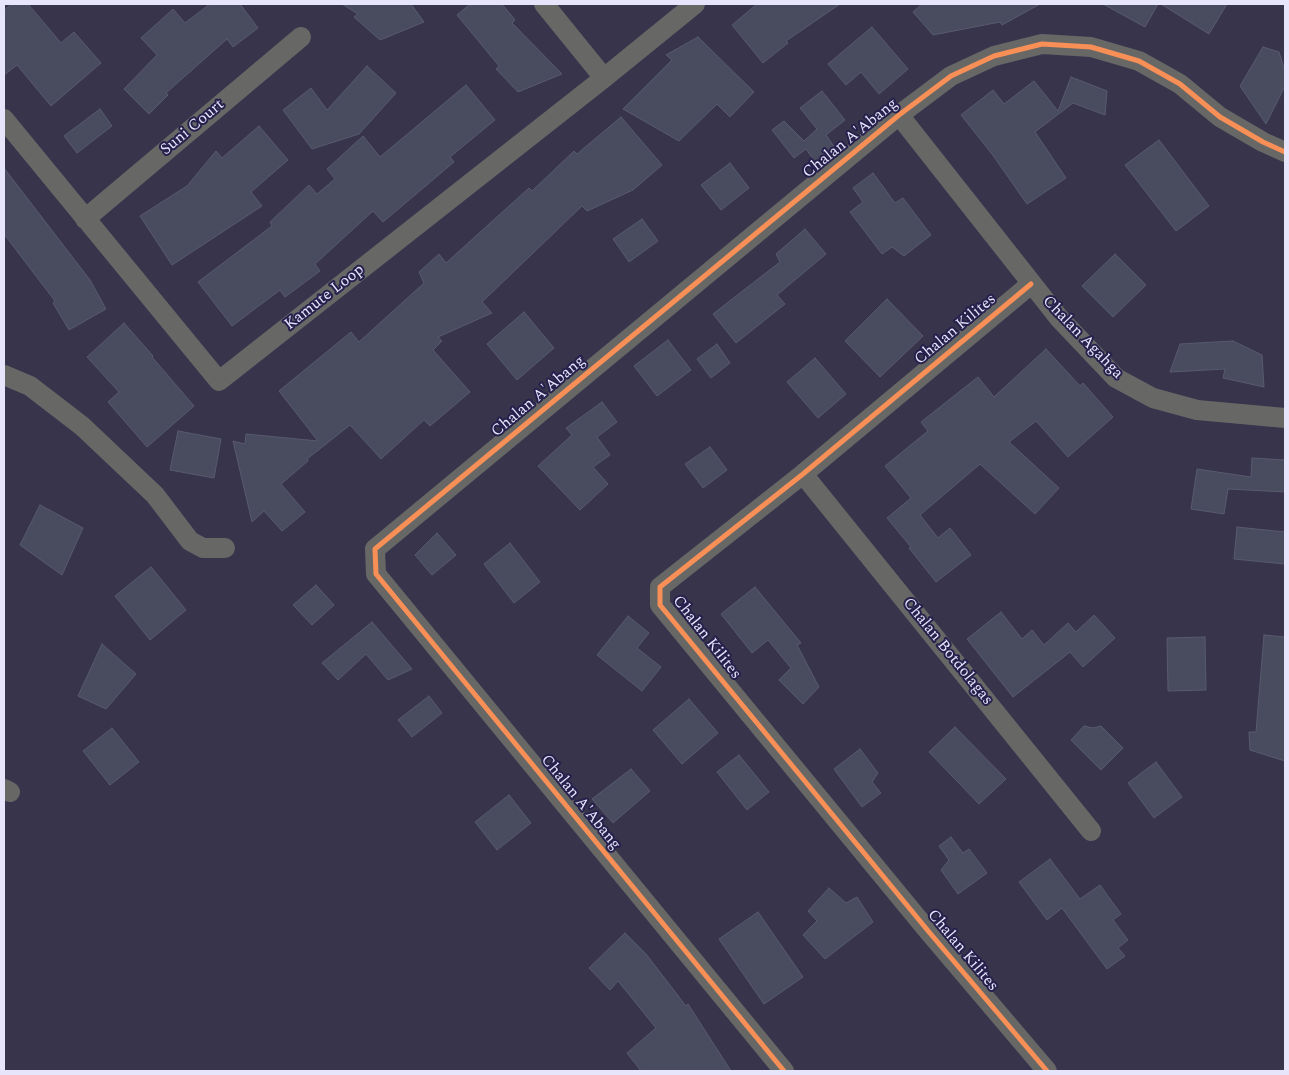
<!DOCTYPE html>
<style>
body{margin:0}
#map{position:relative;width:1289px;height:1075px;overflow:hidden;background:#38344c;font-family:Spectral,serif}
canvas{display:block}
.frame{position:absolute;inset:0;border:5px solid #e6e5fc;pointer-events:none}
</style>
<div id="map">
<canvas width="1289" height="1075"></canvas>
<div class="frame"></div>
</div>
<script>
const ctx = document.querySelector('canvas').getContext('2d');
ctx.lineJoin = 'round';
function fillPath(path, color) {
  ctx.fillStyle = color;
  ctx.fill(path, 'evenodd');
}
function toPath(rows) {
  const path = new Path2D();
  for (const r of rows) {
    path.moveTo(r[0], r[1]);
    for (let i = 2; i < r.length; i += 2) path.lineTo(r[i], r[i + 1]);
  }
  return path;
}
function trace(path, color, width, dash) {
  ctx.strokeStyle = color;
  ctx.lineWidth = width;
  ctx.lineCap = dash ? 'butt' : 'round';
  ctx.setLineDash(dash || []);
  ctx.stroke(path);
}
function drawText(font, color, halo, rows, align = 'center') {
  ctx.font = font + ' Spectral,serif';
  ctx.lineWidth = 4;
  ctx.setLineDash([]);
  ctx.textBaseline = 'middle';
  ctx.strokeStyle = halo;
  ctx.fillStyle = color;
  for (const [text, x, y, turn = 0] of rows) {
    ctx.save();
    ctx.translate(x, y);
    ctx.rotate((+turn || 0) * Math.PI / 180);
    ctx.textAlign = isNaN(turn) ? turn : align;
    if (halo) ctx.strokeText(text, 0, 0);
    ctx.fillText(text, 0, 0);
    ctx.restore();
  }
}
const building = toPath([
 [12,4,28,4,61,43,74,32,101,63,51,106,17,65,4,75,4,10,12,4],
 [210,4,240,4,258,28,233,47,227,39,166,93,168,95,149,114,124,89,157,55,141,38,173,9,185,23,210,4],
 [342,4,411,4,424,22,380,40,354,17,358,14,342,4],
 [470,4,502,4,515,20,512,23,562,74,518,92,496,69,499,66,457,15,470,4],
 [757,4,840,4,786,41,788,43,763,63,732,25,757,4],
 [922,4,1040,4,1002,25,1000,22,933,35,913,12,922,4],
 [1103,4,1158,4,1145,27,1103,4],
 [1161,4,1227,4,1209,34,1161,4],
 [872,27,908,69,879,94,861,72,846,85,828,64,872,27],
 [698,37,754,92,730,117,717,104,679,141,623,109,672,60,666,55,698,37],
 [1263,47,1279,52,1285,71,1285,86,1266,124,1240,86,1263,47],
 [367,66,396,93,359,134,312,149,283,110,311,88,327,110,367,66],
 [1071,77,1107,91,1105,115,1073,103,1035,132,1066,178,1027,204,992,154,961,115,993,90,1004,104,1034,81,1058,111,1071,77],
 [466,85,495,120,450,157,454,162,383,222,373,211,315,264,320,271,285,297,280,290,232,326,198,282,272,226,270,222,309,185,317,194,335,179,327,169,363,136,380,157,466,85],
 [822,91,845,120,826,135,835,148,816,163,806,149,794,158,772,130,784,121,804,141,817,129,800,108,822,91],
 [100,109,112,126,77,153,64,136,100,109],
 [621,117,662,165,633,190,587,211,582,206,482,302,492,313,438,337,442,341,433,350,470,392,430,426,424,420,381,459,350,425,307,459,308,461,281,484,305,512,282,531,264,511,252,522,233,441,245,444,246,434,318,441,279,391,351,332,359,342,424,283,419,272,439,254,446,263,529,188,532,191,574,151,577,154,621,117],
 [259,126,288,160,251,192,262,206,172,265,140,216,187,186,216,151,222,158,259,126],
 [1159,140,1209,206,1176,231,1125,165,1159,140],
 [730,163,749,188,721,210,701,185,730,163],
 [4,168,90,280,106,309,69,330,53,303,55,301,4,234,4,168],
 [873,173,895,203,903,198,931,235,904,256,892,247,882,254,850,212,863,202,853,188,873,173],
 [642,219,658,241,629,262,613,239,642,219],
 [805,229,826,254,777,295,785,304,736,343,713,314,780,262,776,254,805,229],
 [1115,254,1146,285,1113,317,1082,286,1115,254],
 [887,299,923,336,880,377,845,341,887,299],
 [524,312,554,348,517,380,487,344,524,312],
 [124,323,153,356,152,357,194,406,147,447,108,402,119,392,87,357,124,323],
 [668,340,691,370,657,396,634,366,668,340],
 [1233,341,1262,355,1264,387,1223,378,1225,369,1170,372,1180,344,1233,341],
 [717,344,730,363,711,378,697,359,717,344],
 [1046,349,1080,386,1083,383,1113,417,1068,457,1036,421,1009,442,1059,488,1035,514,980,464,920,515,938,538,950,528,971,555,936,582,909,548,911,547,887,518,911,498,885,466,928,431,921,422,978,377,994,397,1046,349],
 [815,358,846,394,818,418,787,382,815,358],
 [602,402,617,422,597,437,610,455,593,467,608,484,580,510,538,466,572,435,566,428,602,402],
 [178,431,221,439,214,478,170,470,178,431],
 [710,447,727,470,703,488,685,464,710,447],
 [1252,458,1285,460,1285,492,1228,489,1224,514,1191,509,1197,469,1251,477,1252,458],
 [40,505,83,528,62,575,20,545,40,505],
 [1237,527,1285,532,1285,564,1234,559,1237,527],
 [437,533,456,555,432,575,415,555,437,533],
 [510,543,540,582,514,603,484,564,510,543],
 [151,567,186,610,150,640,115,596,151,567],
 [316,585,334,605,312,625,293,605,316,585],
 [755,587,801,643,797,645,819,687,803,704,779,680,791,668,768,640,752,653,721,614,755,587],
 [1001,612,1022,639,1032,630,1044,645,1068,623,1076,632,1094,615,1115,638,1083,667,1070,652,1013,697,967,639,1001,612],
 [628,616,649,633,637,648,661,667,642,691,597,655,628,616],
 [372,622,412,669,388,680,366,654,338,680,322,663,372,622],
 [1264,635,1285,637,1285,761,1250,750,1249,732,1256,732,1264,635],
 [1205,637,1206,690,1168,691,1167,638,1205,637],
 [102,644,136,674,106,709,78,696,102,644],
 [429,696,442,713,412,737,398,720,429,696],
 [689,699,718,733,682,764,653,730,689,699],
 [1084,726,1093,728,1101,726,1123,748,1101,770,1071,740,1084,726],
 [955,727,1006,779,979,804,929,752,955,727],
 [112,728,139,762,110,785,83,751,112,728],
 [860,749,878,773,872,782,881,793,862,807,834,769,860,749],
 [739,755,769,792,747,810,717,772,739,755],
 [1156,762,1182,797,1154,818,1128,783,1156,762],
 [631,769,650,791,613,823,592,799,631,769],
 [509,795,531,823,497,850,475,822,509,795],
 [951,837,963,853,969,849,987,873,958,894,941,870,949,860,939,846,951,837],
 [1050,859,1080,899,1100,885,1121,914,1113,920,1128,940,1118,948,1125,956,1107,969,1062,908,1047,920,1019,882,1050,859],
 [829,888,846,903,857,897,873,922,825,959,803,935,817,921,808,911,829,888],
 [758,912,803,977,764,1004,719,939,758,912],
 [625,933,646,954,686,1006,688,1004,731,1071,641,1071,627,1053,656,1028,618,981,610,990,589,968,625,933]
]);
fillPath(building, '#494b5e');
trace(building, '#585a6e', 1);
trace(toPath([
 [544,4,604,78],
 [899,115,1059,318,1116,378,1153,398,1197,410,1285,418],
 [4,119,219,381,604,78,695,4],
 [85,219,301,37],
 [1031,284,803,474,660,587,660,605,929,932,1047,1071],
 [4,375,30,386,82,426,155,495,190,541,203,548,225,548],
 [803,474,1091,831],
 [4,789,10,792],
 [784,1071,376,574,375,549,899,115,951,76,994,56,1042,44,1091,47,1139,61,1180,84,1220,117,1263,142,1285,152]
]), '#676766', 20);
trace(toPath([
 [1031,284,803,474,660,587,660,605,929,932,1047,1071],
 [784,1071,376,574,375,549,899,115,951,76,994,56,1042,44,1091,47,1139,61,1180,84,1220,117,1263,142,1285,152]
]), '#f78f57', 5);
drawText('16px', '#e6e5fc', '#26204c', [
 ["Suni Court",193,128,-40],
 ["Chalan A'Abang",851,139,-39],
 ["Kamute Loop",325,298,-38],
 ["Chalan Kilites",956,330,-40],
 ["Chalan Agahga",1082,338,46],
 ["Chalan A'Abang",539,397,-40],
 ["Chalan Kilites",706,638,52],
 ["Chalan Botdolagas",947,652,51],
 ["Chalan A'Abang",580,803,51],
 ["Chalan Kilites",962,951,50]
]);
</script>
